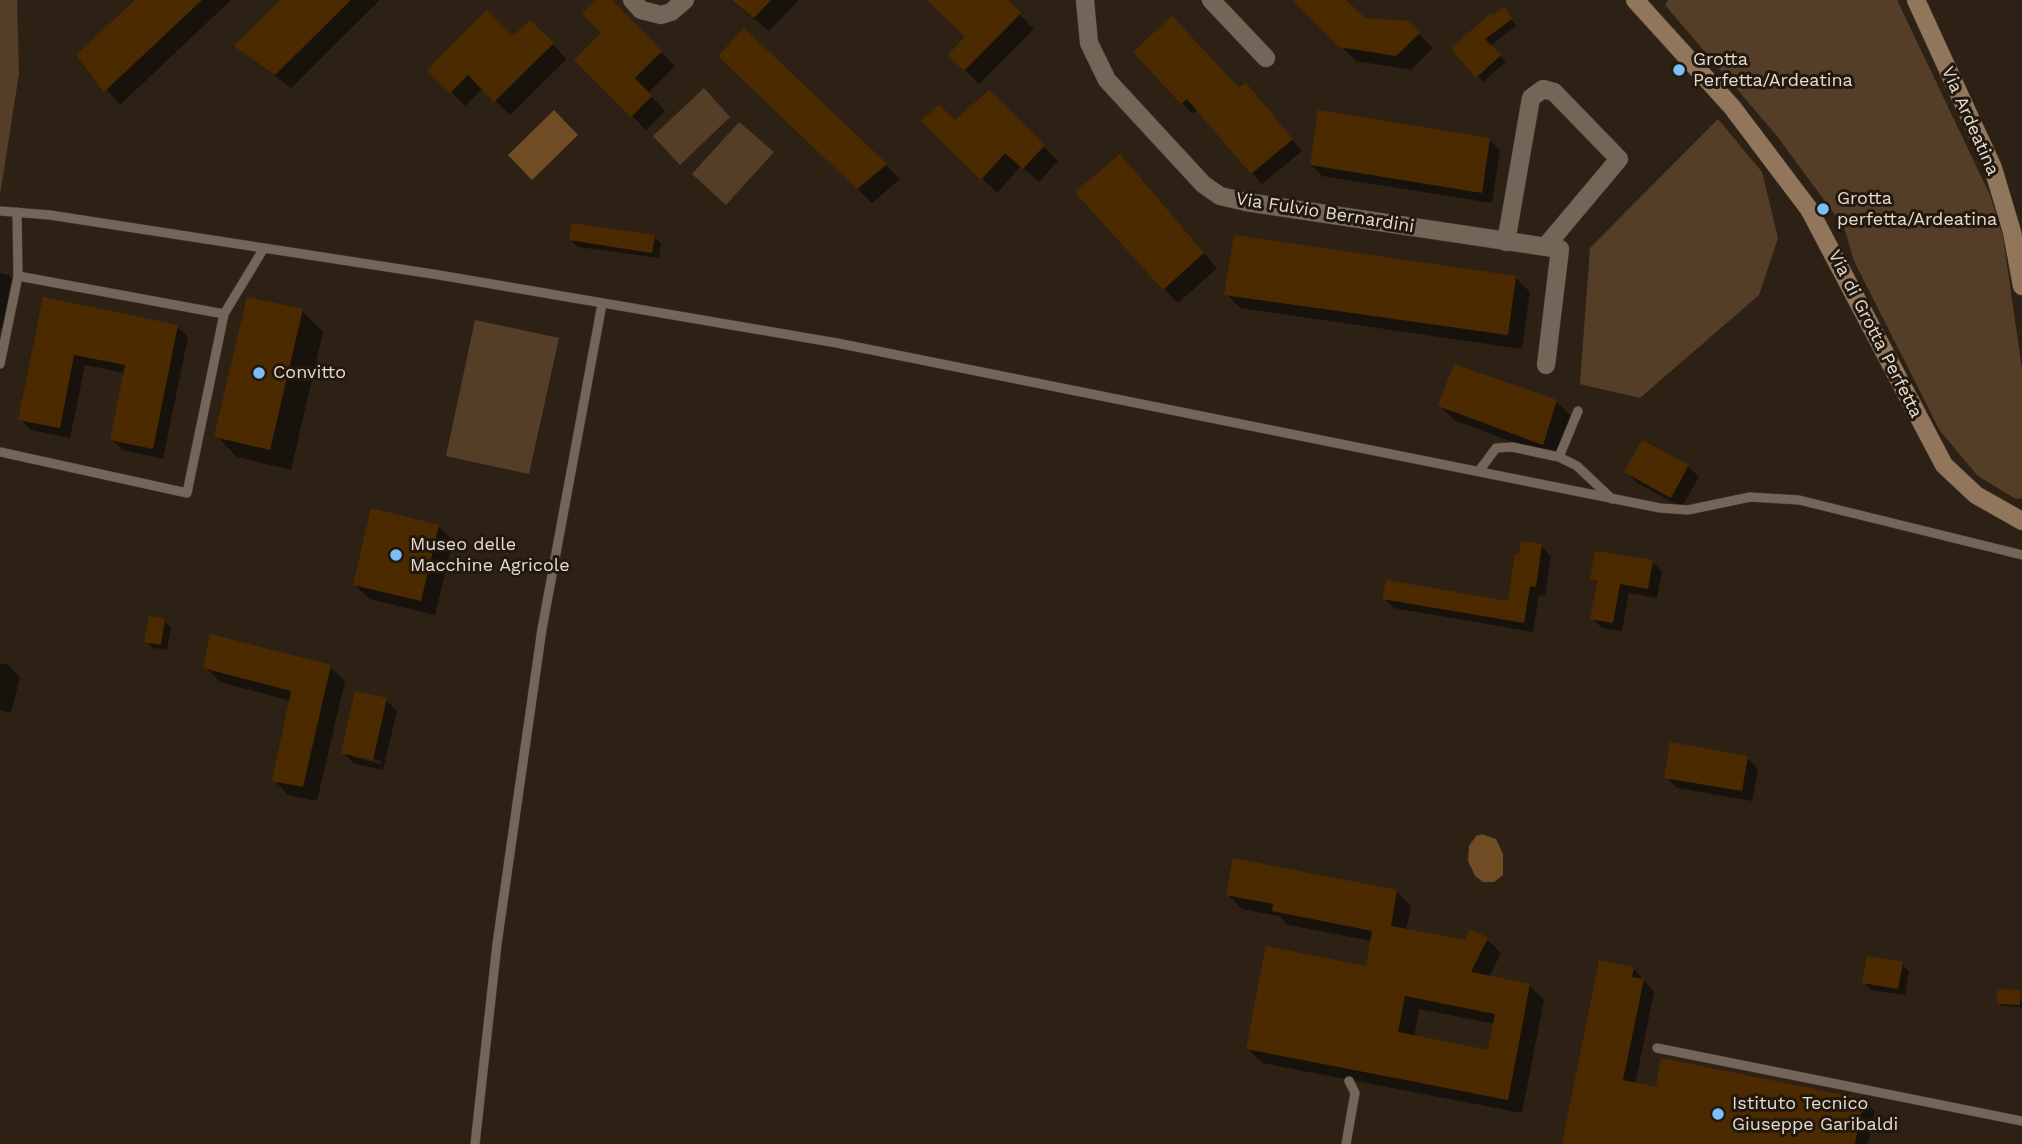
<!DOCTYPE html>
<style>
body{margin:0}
canvas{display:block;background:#2d2116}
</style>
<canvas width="2022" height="1144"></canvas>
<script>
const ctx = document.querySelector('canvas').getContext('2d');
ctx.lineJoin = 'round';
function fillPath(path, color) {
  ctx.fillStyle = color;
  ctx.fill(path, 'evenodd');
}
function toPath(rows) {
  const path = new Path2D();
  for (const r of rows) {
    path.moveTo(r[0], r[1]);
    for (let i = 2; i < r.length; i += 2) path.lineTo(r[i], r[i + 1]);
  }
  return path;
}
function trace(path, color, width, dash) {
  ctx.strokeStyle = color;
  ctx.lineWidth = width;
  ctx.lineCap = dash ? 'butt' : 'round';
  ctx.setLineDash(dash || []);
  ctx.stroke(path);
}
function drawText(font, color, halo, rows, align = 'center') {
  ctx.font = font + ' "Work Sans",sans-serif';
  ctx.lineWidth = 6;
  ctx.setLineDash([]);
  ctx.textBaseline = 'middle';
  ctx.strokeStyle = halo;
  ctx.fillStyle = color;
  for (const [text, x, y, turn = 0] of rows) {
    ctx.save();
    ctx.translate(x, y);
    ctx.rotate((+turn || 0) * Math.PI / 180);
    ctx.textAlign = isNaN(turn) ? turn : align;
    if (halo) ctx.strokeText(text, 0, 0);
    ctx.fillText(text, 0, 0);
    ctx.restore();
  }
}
fillPath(toPath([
 [0,0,17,0,19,73,0,195],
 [1668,0,1897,0,1990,195,2003,237,2022,369,2022,498,2016,499,1978,476,1940,431,1854,261,1844,227,1777,136,1665,5],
 [704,88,730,117,680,165,653,136],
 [1718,119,1762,172,1778,238,1759,295,1640,398,1580,384,1590,248],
 [739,122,774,152,726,205,692,174],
 [475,320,559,338,529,474,446,456]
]), '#553e27');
fillPath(toPath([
 [554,110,578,135,532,180,508,155],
 [1482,834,1496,839,1503,854,1503,875,1494,882,1483,882,1475,876,1468,861,1469,846,1476,836]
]), '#704c25');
fillPath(toPath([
 [137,0,231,0,120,105,78,55],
 [282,0,380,0,291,88,237,46],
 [598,0,610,0,675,66,648,93,665,111,646,130,577,60,604,33],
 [730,0,799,0,769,31],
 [935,0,1005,0,1034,29,979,84,950,55,967,37],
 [1294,0,1344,0,1364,20,1407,22,1433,48,1411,70,1356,61],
 [1506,13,1516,26,1490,46,1506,62,1483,82,1454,48,1493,17],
 [530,22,567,59,510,115,483,88,465,106,429,70,513,39],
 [744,31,886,165,900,179,872,203,734,70],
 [1135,52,1256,96,1302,151,1262,184,1198,109,1192,114],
 [989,92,1058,161,1039,182,1021,166,997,193,924,121,955,122],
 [1489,139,1500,150,1492,203,1322,176,1311,165],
 [1120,156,1217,268,1178,303,1164,289],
 [654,237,661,243,659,258,578,247,571,240],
 [0,273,9,275,20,286,11,330,0,328],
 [1516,278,1530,292,1522,349,1240,308,1226,294],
 [44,300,177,326,188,337,163,459,123,450,112,440,125,373,85,365,70,438,31,430,20,419],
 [302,311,323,332,291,470,237,457,216,436],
 [1556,401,1571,416,1557,459,1454,420,1440,406],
 [1688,466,1699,477,1682,507,1637,483,1627,472],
 [438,526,453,541,435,615,369,599,354,584],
 [1541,546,1551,556,1545,596,1539,595,1533,632,1394,608,1384,598,1509,603],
 [1652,562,1662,571,1657,598,1629,593,1622,631,1602,628,1592,618,1598,585,1592,579],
 [164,621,171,628,167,650,153,648,146,641],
 [0,663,8,665,20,677,11,713,0,710],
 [205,667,330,667,345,681,317,801,288,795,274,780,291,701,220,682],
 [386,700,397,711,383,770,353,763,343,752],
 [353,754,381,761,381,764,353,757],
 [1747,758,1758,769,1752,801,1677,788,1666,777],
 [1397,892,1411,906,1406,931,1466,942,1487,939,1501,953,1489,977,1529,985,1544,1000,1522,1113,1262,1063,1248,1049,1367,968,1372,941,1288,925,1279,916,1242,909,1228,895],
 [1419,1009,1495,1024,1489,1052,1414,1037],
 [1902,964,1909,971,1905,995,1871,990,1864,983],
 [1633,968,1654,992,1635,1085,1657,1089,1863,1100,1875,1111,1868,1144,1564,1144],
 [2020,992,2022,1007,2001,1006,1998,1003]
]), '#0007');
fillPath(toPath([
 [135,0,202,0,104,92,76,55],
 [280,0,351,0,275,75,234,46],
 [595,0,612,0,662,51,635,78,652,96,631,117,574,60,601,33,582,13],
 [731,0,771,0,754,18],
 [927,0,1008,0,1021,13,964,71,948,55,965,37],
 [1292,0,1346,0,1365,18,1408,21,1420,33,1396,56,1339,47],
 [1504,7,1512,19,1485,39,1501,55,1476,78,1451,48,1491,13,1493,15],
 [487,10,513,36,530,20,554,43,494,102,468,75,450,93,427,70],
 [1172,16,1239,88,1246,83,1293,139,1251,174,1187,99,1181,104,1133,52],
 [744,28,887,164,857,189,718,56],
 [989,90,1045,145,1023,169,1005,153,981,180,921,121,939,105,955,120],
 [1318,110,1490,138,1482,193,1310,165],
 [1120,154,1204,253,1163,290,1075,192],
 [572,223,655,235,652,253,569,240],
 [1234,235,1516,276,1508,335,1224,295],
 [43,297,178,325,153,449,110,440,125,365,74,355,60,428,18,420],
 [247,297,303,309,270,450,214,437],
 [1454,364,1557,400,1543,445,1438,406],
 [1642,440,1689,465,1671,498,1624,472],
 [371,508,439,525,421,601,353,585],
 [1521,541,1542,544,1536,587,1530,586,1524,623,1382,599,1386,580,1508,601,1515,554,1519,554],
 [1595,551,1653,560,1648,589,1620,584,1613,623,1590,619,1597,581,1590,580],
 [149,616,165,619,161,645,144,642],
 [210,634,331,665,303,787,272,781,291,691,203,668],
 [355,691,387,698,373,760,341,753],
 [1670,742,1748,756,1742,791,1664,778],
 [1233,858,1397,890,1391,926,1465,940,1470,929,1488,938,1471,972,1530,984,1508,1100,1246,1049,1266,946,1366,966,1372,931,1272,911,1273,904,1226,895],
 [1405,996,1495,1014,1488,1050,1398,1032],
 [1867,956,1903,962,1898,989,1862,983],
 [1599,960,1634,967,1632,977,1644,979,1623,1080,1656,1087,1661,1058,1864,1099,1855,1144,1562,1144],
 [1997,989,2021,990,2020,1005,1997,1004]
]), '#4c2a00');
const service = toPath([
 [0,211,50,215,439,275,837,343,1660,508,1688,510,1750,497,1799,500,2022,555],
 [17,212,18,276,224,314,264,248],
 [0,364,18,276],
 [0,452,187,493,224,314],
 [1559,457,1577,466,1612,499],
 [1479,471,1496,448,1512,447,1559,457,1578,411],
 [1657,1048,2022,1121],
 [475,1144,497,944,542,629,602,304],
 [1346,1144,1355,1093,1349,1081]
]);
const minor = toPath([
 [632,0,641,10,661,15,671,12,685,0],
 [1085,0,1089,43,1107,80,1203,184,1220,196,1246,202,1560,249,1546,365],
 [1211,0,1266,58],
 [1506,242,1531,98,1543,89,1554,92,1619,159,1545,247]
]);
const secondary = toPath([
 [1635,0,1732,107,1809,209,1944,465,1976,495,2022,521],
 [1916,0,1993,168,2012,232,2022,286]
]);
trace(service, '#463c34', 10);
trace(minor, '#463c34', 19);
trace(secondary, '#463c34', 19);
trace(service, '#736558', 9);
trace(minor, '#736558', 18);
trace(secondary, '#91765c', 18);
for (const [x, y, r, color] of [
 [1679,70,7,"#7bbef8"],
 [1823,209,7,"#7bbef8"],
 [259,373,7,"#7bbef8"],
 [396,555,7,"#7bbef8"],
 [1718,1114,7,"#7bbef8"]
]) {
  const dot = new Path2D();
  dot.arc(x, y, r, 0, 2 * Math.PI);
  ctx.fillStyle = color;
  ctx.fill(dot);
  trace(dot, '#23180c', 2.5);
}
drawText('18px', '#e3dbd3', '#23180c', [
 ["Grotta",1693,60],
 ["Perfetta/Ardeatina",1693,81],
 ["Grotta",1837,199],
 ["perfetta/Ardeatina",1837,220],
 ["Convitto",273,373],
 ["Museo delle",410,545],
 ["Macchine Agricole",410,566],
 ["Istituto Tecnico",1732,1104],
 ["Giuseppe Garibaldi",1732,1125]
], 'left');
drawText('18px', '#e3dbd3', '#23180c', [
 ["Via Ardeatina",1970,121,66],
 ["Via Fulvio Bernardini",1325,213,9],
 ["Via di Grotta Perfetta",1875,334,63]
]);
</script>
